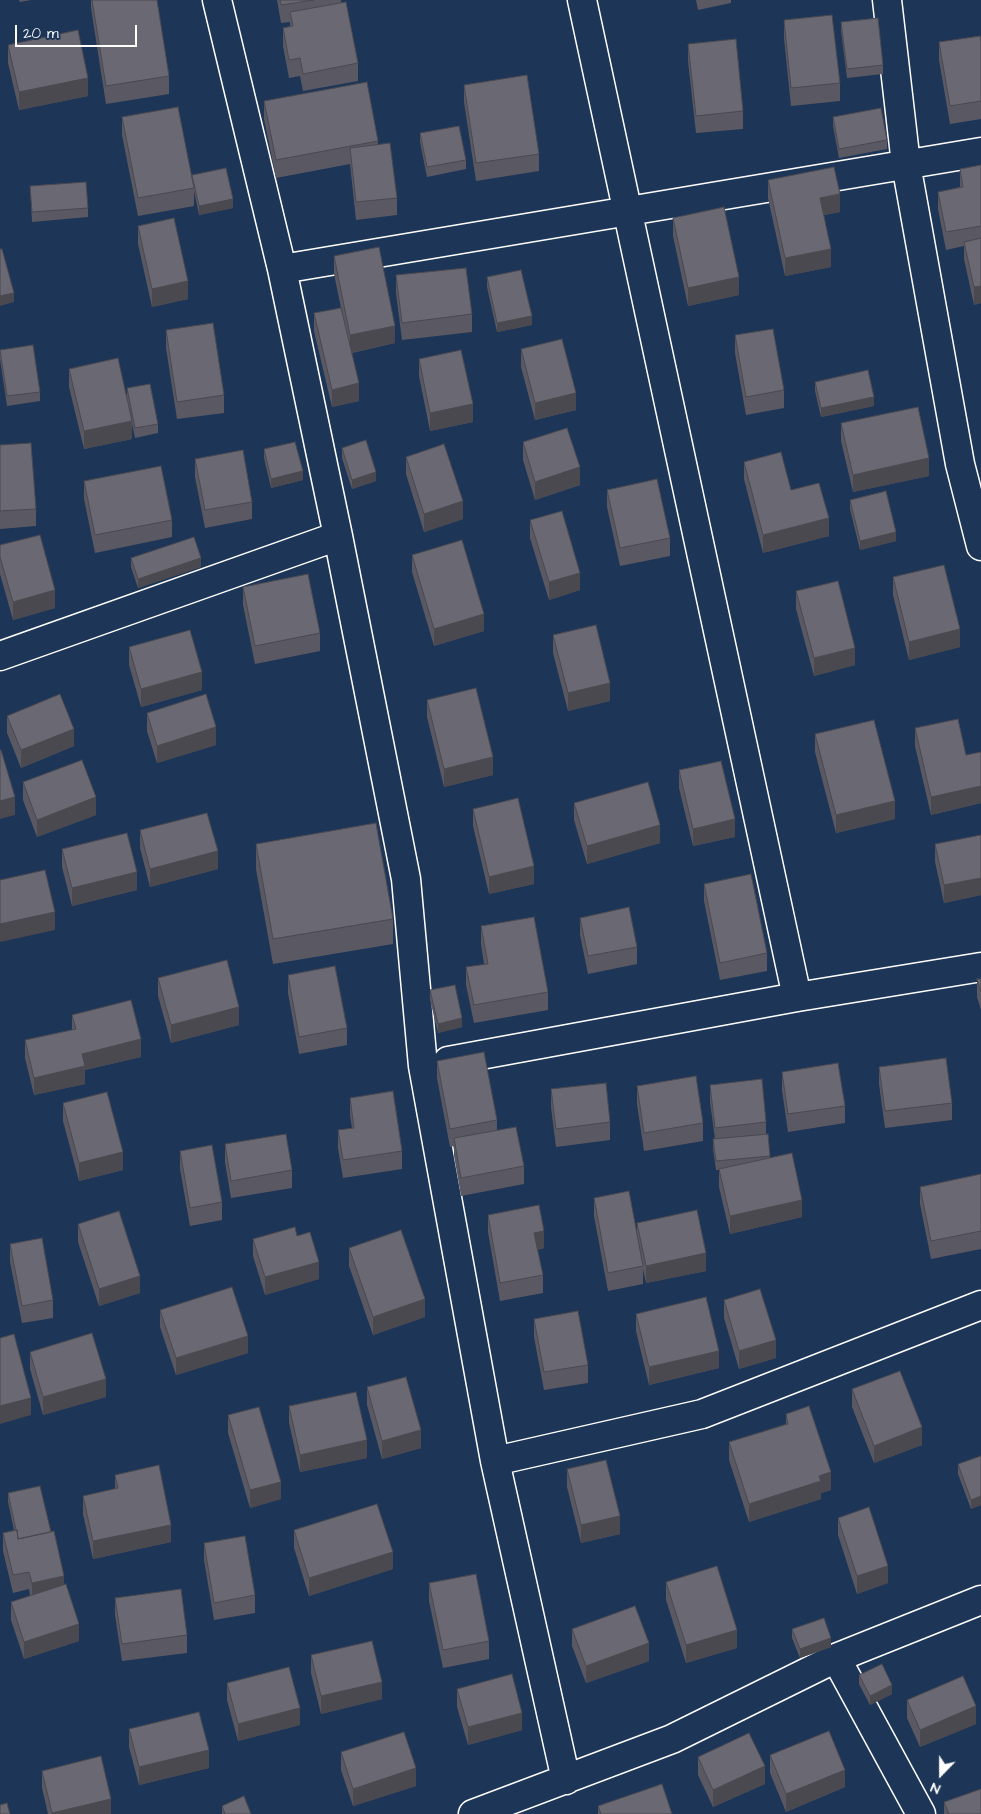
<!DOCTYPE html>
<style>
body{margin:0}
#map{position:relative;width:981px;height:1814px;overflow:hidden;background:#1d3557;font-family:"Architects Daughter",sans-serif}
canvas{display:block}
.north{position:absolute;left:916px;top:1749px;width:50px;height:50px;-webkit-text-stroke:4px #1d3557;paint-order:stroke;rotate:202deg;font-size:14px;font-weight:700;line-height:20px;text-align:center;color:#fff}
.north::after{content:'';display:block;margin:auto;width:18px;height:22px;background:#fff;clip-path:polygon(50% 0,100% 100%,50% 72%,0 100%)}
.scale{position:absolute;left:15px;top:25px;width:122px;height:22px;box-sizing:border-box;border:2px solid #fff;border-top:0;padding-left:6px;font-size:15px;line-height:18px;white-space:nowrap;color:#fff;-webkit-text-stroke:4px #1d3557;paint-order:stroke}
</style>
<div id="map">
<canvas width="981" height="1814"></canvas>
<div class="north">N</div>
<div class="scale">20 m</div>
</div>
<script>
const ctx = document.querySelector('canvas').getContext('2d');
ctx.lineJoin = 'round';
function toPath(rows) {
  const path = new Path2D();
  for (const r of rows) {
    path.moveTo(r[0], r[1]);
    for (let i = 2; i < r.length; i += 2) path.lineTo(r[i], r[i + 1]);
  }
  return path;
}
function trace(path, color, width, dash) {
  ctx.strokeStyle = color;
  ctx.lineWidth = width;
  ctx.lineCap = dash ? 'butt' : 'round';
  ctx.setLineDash(dash || []);
  ctx.stroke(path);
}
function fillPath(path, color) {
  ctx.fillStyle = color;
  ctx.fill(path, 'evenodd');
}
const street = toPath([
 [217,0,282,269,338,536,406,879,423,1066,495,1461,566,1780],
 [582,0,797,997],
 [887,0,906,164,960,464,981,546],
 [282,269,981,152],
 [0,656,338,536],
 [448,1061,797,997,981,967],
 [495,1461,702,1414,981,1305],
 [836,1658,921,1814],
 [473,1814,672,1739,836,1658,981,1600]
]);
trace(street, '#fff', 31);
trace(street, '#1d3557', 28);
fillPath(toPath([
 [19,0,31,0,20,2],
 [91,0,157,0,169,76,169,94,106,104,91,8],
 [277,0,341,0,341,3,358,63,358,81,303,91,300,76,289,78,283,46,283,28,290,26,290,22,281,23],
 [696,0,731,0,731,3,698,10],
 [784,20,840,83,840,101,791,106,784,38],
 [841,22,883,65,883,74,847,78,841,31],
 [981,41,981,119,950,124,939,60,939,42],
 [688,44,743,111,743,129,696,133,688,61],
 [8,45,88,96,19,110,8,63],
 [464,85,539,154,539,171,476,181,464,102],
 [264,101,378,141,378,145,397,198,397,215,356,220,350,164,276,178,264,119],
 [122,117,192,180,192,175,233,208,199,215,194,191,194,206,138,216,122,135],
 [833,117,887,140,887,149,839,158,833,126],
 [420,133,466,160,466,169,427,177,420,142],
 [981,165,981,303,974,305,964,259,964,246,946,250,938,209,938,192,960,187,960,169],
 [768,180,840,212,824,215,831,267,785,276,768,198],
 [30,186,88,208,88,217,32,222],
 [673,218,739,295,688,306,673,236],
 [138,226,188,299,152,307,138,244],
 [334,256,395,343,352,353,359,401,332,407,314,331,314,313,341,308,334,274],
 [396,275,472,314,472,332,402,340,396,293],
 [487,277,532,325,497,332,487,287],
 [166,330,224,395,224,413,177,419,166,348],
 [735,335,784,390,784,408,746,415,735,353],
 [521,349,576,410,535,420,521,367],
 [0,350,40,392,40,401,7,406,0,359],
 [419,359,473,422,430,431,419,376],
 [69,369,127,397,127,388,158,424,158,433,135,438,132,424,132,439,84,449,69,387],
 [815,382,874,406,821,417,815,391],
 [841,423,929,476,853,492,841,441],
 [523,442,580,485,535,500,523,460],
 [0,445,36,509,36,526,0,529],
 [342,448,376,481,352,489,342,458],
 [264,449,303,480,271,488,264,458],
 [406,457,463,519,424,532,406,474],
 [195,459,252,502,252,519,205,528,195,477],
 [744,462,829,536,763,553,744,479],
 [84,481,172,520,172,537,95,553,84,499],
 [607,490,670,538,670,556,620,566,607,507],
 [850,500,896,541,860,550,850,509],
 [530,520,580,590,549,600,530,538],
 [0,545,55,608,13,620,0,574],
 [412,555,484,631,434,646,412,572],
 [131,558,201,567,138,588,131,567],
 [893,577,960,647,909,660,893,595],
 [243,587,320,633,320,651,255,664,243,605],
 [796,591,855,665,814,676,796,609],
 [553,635,610,701,568,711,553,653],
 [129,647,202,690,141,707,129,665],
 [427,700,493,775,444,787,427,717],
 [147,713,216,745,157,763,147,731],
 [7,716,74,746,21,768,7,733],
 [915,728,966,755,981,752,981,803,931,815,915,746],
 [815,734,895,819,836,833,815,752],
 [679,770,735,837,693,846,679,788],
 [23,782,96,815,37,837,23,800],
 [574,803,660,843,587,864,574,820],
 [473,809,534,884,489,894,473,826],
 [140,830,218,869,150,887,140,848],
 [981,835,981,895,944,903,935,862,935,844],
 [256,844,393,919,393,944,273,964,256,869],
 [62,849,137,890,72,906,62,867],
 [704,884,767,953,767,971,720,980,704,901],
 [580,918,637,947,637,964,588,974,580,935],
 [481,926,548,992,548,1010,474,1023,466,985,466,967,484,964,481,944],
 [288,975,347,1028,347,1045,299,1054,288,993],
 [158,978,239,1025,171,1043,158,996],
 [977,979,981,979,981,1010,977,997],
 [430,990,462,1027,438,1033,430,1000],
 [72,1015,141,1057,85,1070,85,1084,34,1095,25,1058,25,1040,72,1030],
 [437,1061,497,1120,497,1131,524,1166,524,1184,461,1196,454,1156,454,1146,450,1147,437,1078],
 [879,1067,952,1103,952,1120,885,1128,879,1084],
 [782,1072,845,1106,845,1123,788,1132,782,1090],
 [710,1085,766,1122,766,1134,768,1134,770,1158,802,1217,730,1234,719,1187,719,1170,716,1170,713,1149,713,1139,715,1139,710,1102],
 [637,1086,703,1123,703,1141,644,1151,637,1104],
 [551,1089,610,1122,610,1140,556,1147,551,1107],
 [350,1098,402,1151,402,1169,343,1178,338,1148,338,1130,352,1128,350,1115],
 [63,1103,123,1170,79,1181,63,1121],
 [225,1144,292,1170,292,1188,231,1198,225,1162],
 [180,1151,222,1202,222,1220,190,1226,180,1169],
 [981,1174,981,1249,931,1259,920,1204,920,1187],
 [594,1198,637,1234,637,1223,706,1271,646,1283,643,1269,643,1284,608,1291,594,1216],
 [488,1215,544,1248,537,1250,543,1275,543,1293,500,1301,488,1232],
 [78,1224,140,1293,99,1306,78,1242],
 [297,1236,319,1279,265,1295,253,1256,253,1239],
 [10,1244,53,1300,53,1318,22,1323,10,1262],
 [349,1248,425,1317,373,1335,349,1266],
 [724,1300,776,1358,739,1369,724,1318],
 [160,1310,248,1353,176,1375,160,1327],
 [636,1314,719,1368,649,1385,636,1331],
 [534,1319,588,1365,588,1383,544,1390,534,1337],
 [30,1352,106,1397,43,1415,30,1369],
 [367,1387,421,1448,382,1459,367,1405],
 [852,1389,922,1445,874,1463,852,1407],
 [289,1406,367,1458,300,1472,289,1423],
 [786,1414,831,1490,821,1493,821,1499,749,1522,729,1460,729,1442,786,1424],
 [228,1415,281,1499,250,1508,228,1433],
 [981,1456,981,1505,971,1509,958,1474,958,1464],
 [567,1469,620,1534,581,1543,567,1487],
 [115,1475,171,1542,93,1559,83,1514,83,1496,115,1489],
 [8,1493,51,1532,79,1641,24,1659,11,1620,11,1602,30,1596,29,1589,13,1593,3,1551,3,1533,14,1530,8,1502],
 [838,1518,888,1583,857,1594,838,1535],
 [294,1530,393,1569,309,1596,294,1548],
 [204,1543,255,1595,255,1613,214,1620,204,1560],
 [666,1582,737,1648,686,1663,666,1600],
 [429,1583,489,1641,489,1659,443,1668,429,1601],
 [115,1598,187,1635,187,1653,122,1661,115,1615],
 [572,1629,649,1661,586,1683,572,1646],
 [792,1629,831,1647,800,1658,792,1638],
 [311,1655,382,1699,321,1714,311,1673],
 [859,1675,892,1694,870,1705,859,1684],
 [227,1683,300,1725,238,1741,227,1700],
 [457,1689,522,1730,468,1745,457,1707],
 [907,1700,976,1724,920,1747,907,1718],
 [129,1729,209,1768,139,1785,129,1747],
 [341,1752,416,1786,353,1806,341,1770],
 [770,1755,845,1787,786,1812,770,1773],
 [698,1757,765,1784,713,1807,698,1775],
 [42,1771,111,1814,48,1814,42,1788],
 [944,1802,981,1814,944,1814],
 [222,1806,251,1814,222,1814],
 [598,1806,672,1814,598,1814]
]), '#5a5963');
fillPath(toPath([
 [88,78,88,96,19,110,19,92],
 [840,194,840,212,820,216,820,198],
 [233,199,233,208,199,215,199,206],
 [831,249,831,267,785,276,785,258],
 [739,277,739,295,688,306,688,288],
 [188,281,188,299,152,307,152,289],
 [981,286,981,303,974,305,974,287],
 [14,293,14,302,0,306,0,296],
 [532,316,532,325,497,332,497,323],
 [395,326,395,343,350,353,350,335],
 [359,383,359,401,332,407,332,390],
 [576,393,576,410,535,420,535,403],
 [874,397,874,406,821,417,821,408],
 [473,404,473,422,430,431,430,413],
 [132,421,132,439,84,449,84,431],
 [929,458,929,476,853,492,853,475],
 [580,467,580,485,535,500,535,482],
 [303,471,303,480,271,488,271,479],
 [376,472,376,481,352,489,352,480],
 [463,501,463,519,424,532,424,514],
 [829,518,829,536,763,553,763,535],
 [896,532,896,541,860,550,860,541],
 [201,558,201,567,138,588,138,579],
 [580,573,580,590,549,600,549,582],
 [55,590,55,608,13,620,13,602],
 [484,614,484,631,434,646,434,629],
 [960,629,960,647,909,660,909,642],
 [855,648,855,665,814,676,814,658],
 [202,672,202,690,141,707,141,689],
 [610,683,610,701,568,711,568,693],
 [216,727,216,745,157,763,157,746],
 [74,729,74,746,21,768,21,750],
 [493,757,493,775,444,787,444,769],
 [981,786,981,803,931,815,931,797],
 [15,797,15,815,0,819,0,801],
 [96,797,96,815,37,837,37,820],
 [895,801,895,819,836,833,836,815],
 [735,819,735,837,693,846,693,829],
 [660,825,660,843,587,864,587,846],
 [218,851,218,869,150,887,150,869],
 [534,866,534,884,489,894,489,877],
 [137,872,137,890,72,906,72,888],
 [981,878,981,895,944,903,944,885],
 [55,912,55,930,0,942,0,924],
 [239,1007,239,1025,171,1043,171,1025],
 [462,1018,462,1027,438,1033,438,1024],
 [141,1039,141,1057,85,1070,85,1084,34,1095,34,1078,82,1054],
 [123,1152,123,1170,79,1181,79,1163],
 [802,1200,802,1217,730,1234,730,1216],
 [544,1231,544,1248,534,1250,534,1233],
 [706,1253,706,1271,646,1283,646,1266],
 [319,1262,319,1279,265,1295,265,1277],
 [140,1276,140,1293,99,1306,99,1289],
 [425,1299,425,1317,373,1335,373,1317],
 [248,1336,248,1353,176,1375,176,1358],
 [776,1340,776,1358,739,1369,739,1351],
 [719,1351,719,1368,649,1385,649,1367],
 [106,1379,106,1397,43,1415,43,1397],
 [31,1398,31,1415,0,1424,0,1406],
 [922,1427,922,1445,874,1463,874,1446],
 [421,1430,421,1448,382,1459,382,1441],
 [367,1440,367,1458,300,1472,300,1455],
 [831,1472,831,1490,821,1493,821,1499,749,1522,749,1504],
 [281,1482,281,1499,250,1508,250,1490],
 [981,1496,981,1505,971,1509,971,1500],
 [620,1516,620,1534,581,1543,581,1525],
 [171,1525,171,1542,93,1559,93,1541],
 [393,1552,393,1569,309,1596,309,1578],
 [888,1566,888,1583,857,1594,857,1576],
 [64,1576,64,1593,32,1601,32,1583],
 [79,1624,79,1641,24,1659,24,1642],
 [737,1630,737,1648,686,1663,686,1645],
 [831,1638,831,1647,800,1658,800,1649],
 [649,1643,649,1661,586,1683,586,1666],
 [382,1682,382,1699,321,1714,321,1696],
 [892,1685,892,1694,870,1705,870,1696],
 [976,1706,976,1724,920,1747,920,1730],
 [300,1708,300,1725,238,1741,238,1724],
 [522,1713,522,1730,468,1745,468,1727],
 [209,1750,209,1768,139,1785,139,1767],
 [765,1766,765,1784,713,1807,713,1790],
 [416,1768,416,1786,353,1806,353,1789],
 [845,1770,845,1787,786,1812,786,1794],
 [111,1799,111,1814,52,1814,52,1813]
]), '#4a4950');
const building = toPath([
 [92,0,157,0,169,76,106,86,92,0],
 [280,0,314,0,281,5,280,0],
 [346,2,358,63,303,74,300,58,289,60,283,28,293,26,290,12,346,2],
 [832,15,840,83,791,88,784,20,832,15],
 [878,18,883,65,847,69,841,22,878,18],
 [78,30,88,78,19,92,8,45,78,30],
 [980,36,981,41,981,101,950,106,939,42,980,36],
 [736,39,743,111,696,116,688,44,736,39],
 [527,75,539,154,476,163,464,85,527,75],
 [367,82,378,141,276,160,264,101,367,82],
 [178,107,194,188,138,198,122,117,178,107],
 [881,108,887,140,839,149,833,117,881,108],
 [459,126,466,160,427,167,420,133,459,126],
 [390,143,397,198,356,202,350,148,390,143],
 [981,165,981,226,946,232,938,192,963,187,960,169,981,165],
 [834,167,840,194,820,198,831,249,785,258,768,180,834,167],
 [226,168,233,199,199,206,192,175,226,168],
 [86,182,88,208,32,212,30,186,86,182],
 [724,207,739,277,688,288,673,218,724,207],
 [174,218,188,281,152,289,138,226,174,218],
 [981,238,981,286,974,287,964,242,981,238],
 [379,247,395,326,350,335,334,256,379,247],
 [0,249,2,249,14,293,0,296,0,249],
 [466,268,472,314,402,323,396,275,466,268],
 [521,270,532,316,497,323,487,277,521,270],
 [341,308,359,383,332,390,314,313,341,308],
 [213,323,224,395,177,402,166,330,213,323],
 [773,329,784,390,746,397,735,335,773,329],
 [562,339,576,393,535,403,521,349,562,339],
 [33,345,40,392,7,396,0,350,33,345],
 [461,350,473,404,430,413,419,359,461,350],
 [118,358,132,421,84,431,69,369,118,358],
 [868,370,874,397,821,408,815,382,868,370],
 [150,384,158,424,135,428,127,388,150,384],
 [918,407,929,458,853,475,841,423,918,407],
 [567,428,580,467,535,482,523,442,567,428],
 [366,440,376,472,352,480,342,448,366,440],
 [295,442,303,471,271,479,264,449,295,442],
 [31,443,36,509,0,511,0,445,31,443],
 [444,444,463,501,424,514,406,457,444,444],
 [243,450,252,502,205,510,195,459,243,450],
 [781,452,791,490,819,483,829,518,763,535,744,462,781,452],
 [161,466,172,520,95,535,84,481,161,466],
 [657,479,670,538,620,548,607,490,657,479],
 [886,491,896,532,860,541,850,500,886,491],
 [562,511,580,573,549,582,530,520,562,511],
 [40,535,55,590,13,602,0,557,0,545,40,535],
 [194,537,201,558,138,579,131,558,194,537],
 [462,540,484,614,434,629,412,555,462,540],
 [944,565,960,629,909,642,893,577,944,565],
 [308,574,320,633,255,646,243,587,308,574],
 [838,581,855,648,814,658,796,591,838,581],
 [596,625,610,683,568,693,553,635,596,625],
 [190,630,202,672,141,689,129,647,190,630],
 [476,688,493,757,444,769,427,700,476,688],
 [60,694,74,729,21,750,7,716,60,694],
 [206,694,216,727,157,746,147,713,206,694],
 [958,719,966,755,981,752,981,786,931,797,915,728,958,719],
 [874,720,895,801,836,815,815,734,874,720],
 [0,750,1,750,15,797,0,801,0,750],
 [82,760,96,797,37,820,23,782,82,760],
 [721,761,735,819,693,829,679,770,721,761],
 [648,782,660,825,587,846,574,803,648,782],
 [518,798,534,866,489,877,473,809,518,798],
 [207,813,218,851,150,869,140,830,207,813],
 [376,823,393,919,273,939,256,844,376,823],
 [127,833,137,872,72,888,62,849,127,833],
 [981,835,981,878,944,885,935,844,981,835],
 [45,870,55,912,0,924,0,880,45,870],
 [751,874,767,953,720,963,704,884,751,874],
 [629,907,637,947,588,956,580,918,629,907],
 [534,917,548,992,474,1005,466,967,488,964,481,926,534,917],
 [227,960,239,1007,171,1025,158,978,227,960],
 [335,966,347,1028,299,1037,288,975,335,966],
 [977,979,981,979,981,992,977,979],
 [455,985,462,1018,438,1024,430,990,455,985],
 [131,1000,141,1039,82,1054,85,1066,34,1078,25,1040,76,1029,72,1015,131,1000],
 [484,1052,497,1120,450,1129,437,1061,484,1052],
 [946,1058,952,1103,885,1111,879,1067,946,1058],
 [838,1063,845,1106,788,1114,782,1072,838,1063],
 [696,1076,703,1123,644,1133,637,1086,696,1076],
 [762,1079,766,1122,715,1128,710,1085,762,1079],
 [606,1083,610,1122,556,1129,551,1089,606,1083],
 [393,1091,402,1151,343,1160,338,1130,354,1128,350,1098,393,1091],
 [107,1092,123,1152,79,1163,63,1103,107,1092],
 [516,1127,524,1166,461,1178,454,1138,516,1127],
 [286,1134,292,1170,231,1181,225,1144,286,1134],
 [768,1134,770,1156,716,1161,713,1139,768,1134],
 [212,1145,222,1202,190,1208,180,1151,212,1145],
 [792,1153,802,1200,730,1216,719,1169,792,1153],
 [981,1174,981,1231,931,1241,920,1187,981,1174],
 [629,1191,643,1266,608,1273,594,1198,629,1191],
 [539,1205,544,1231,534,1233,543,1275,500,1283,488,1215,539,1205],
 [697,1210,706,1253,646,1266,637,1223,697,1210],
 [119,1211,140,1276,99,1289,78,1224,119,1211],
 [295,1227,297,1236,310,1232,319,1262,265,1277,253,1239,295,1227],
 [401,1230,425,1299,373,1317,349,1248,401,1230],
 [42,1238,53,1300,22,1306,10,1244,42,1238],
 [232,1287,248,1336,176,1358,160,1310,232,1287],
 [760,1289,776,1340,739,1351,724,1300,760,1289],
 [706,1297,719,1351,649,1367,636,1314,706,1297],
 [578,1311,588,1365,544,1372,534,1319,578,1311],
 [92,1333,106,1379,43,1397,30,1352,92,1333],
 [14,1334,31,1398,0,1406,0,1338,14,1334],
 [900,1371,922,1427,874,1446,852,1389,900,1371],
 [406,1377,421,1430,382,1441,367,1387,406,1377],
 [356,1392,367,1440,300,1455,289,1406,356,1392],
 [809,1406,831,1472,819,1476,821,1481,749,1504,729,1442,788,1424,786,1414,809,1406],
 [259,1407,281,1482,250,1490,228,1415,259,1407],
 [981,1456,981,1496,971,1500,958,1464,981,1456],
 [606,1460,620,1516,581,1525,567,1469,606,1460],
 [159,1465,171,1525,93,1541,83,1496,118,1488,115,1475,159,1465],
 [40,1486,51,1532,18,1539,17,1530,16,1530,8,1493,40,1486],
 [377,1504,393,1552,309,1578,294,1530,377,1504],
 [869,1507,888,1566,857,1576,838,1518,869,1507],
 [17,1530,18,1539,54,1531,64,1576,32,1583,29,1572,13,1575,3,1533,17,1530],
 [245,1536,255,1595,214,1603,204,1543,245,1536],
 [717,1566,737,1630,686,1645,666,1582,717,1566],
 [476,1574,489,1641,443,1650,429,1583,476,1574],
 [66,1584,79,1624,24,1642,11,1602,66,1584],
 [181,1589,187,1635,122,1644,115,1598,181,1589],
 [635,1606,649,1643,586,1666,572,1629,635,1606],
 [824,1618,831,1638,800,1649,792,1629,824,1618],
 [372,1641,382,1682,321,1696,311,1655,372,1641],
 [882,1664,892,1685,870,1696,859,1675,882,1664],
 [289,1667,300,1708,238,1724,227,1683,289,1667],
 [512,1674,522,1713,468,1727,457,1689,512,1674],
 [963,1676,976,1706,920,1730,907,1700,963,1676],
 [199,1712,209,1750,139,1767,129,1729,199,1712],
 [829,1731,845,1770,786,1794,770,1755,829,1731],
 [404,1732,416,1768,353,1789,341,1752,404,1732],
 [749,1733,765,1766,713,1790,698,1757,749,1733],
 [101,1756,111,1799,52,1813,42,1771,101,1756],
 [662,1784,672,1814,601,1814,598,1806,662,1784],
 [981,1789,981,1814,949,1814,944,1802,981,1789],
 [244,1796,251,1814,225,1814,222,1806,244,1796],
 [7,1803,10,1814,0,1814,0,1805,7,1803]
]);
fillPath(building, '#696873');
trace(building, '#4a4950', 1);
</script>
